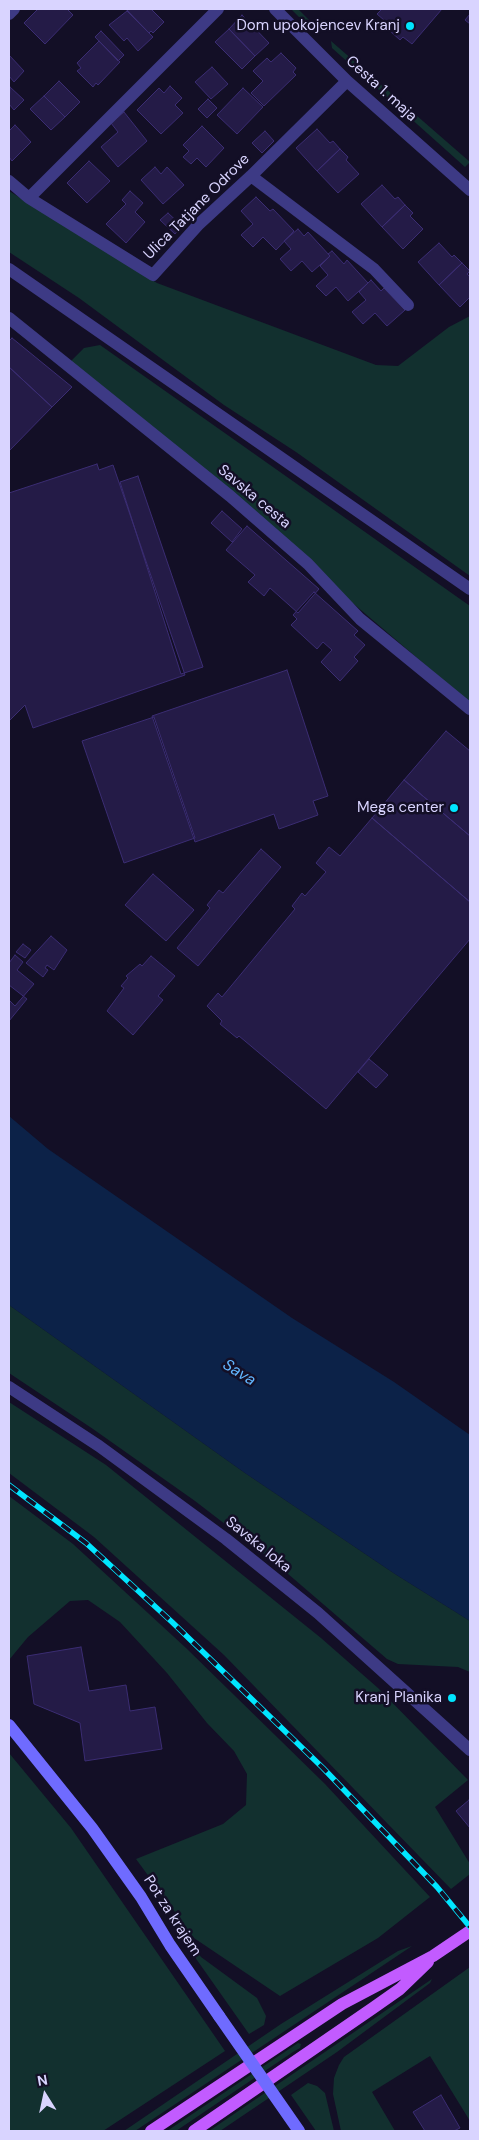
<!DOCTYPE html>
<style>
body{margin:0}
#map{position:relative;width:479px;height:2140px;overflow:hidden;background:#130f26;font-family:"DM Sans",sans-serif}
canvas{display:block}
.frame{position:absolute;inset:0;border:10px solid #d9d4ff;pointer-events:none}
.north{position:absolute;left:20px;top:2070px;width:50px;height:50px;-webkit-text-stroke:4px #130f26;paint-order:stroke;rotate:350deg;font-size:14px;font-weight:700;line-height:20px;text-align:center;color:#d9d4ff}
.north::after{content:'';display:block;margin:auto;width:18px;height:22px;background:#d9d4ff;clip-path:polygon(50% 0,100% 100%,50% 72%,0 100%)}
</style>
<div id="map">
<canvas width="479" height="2140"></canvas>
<div class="frame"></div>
<div class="north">N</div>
</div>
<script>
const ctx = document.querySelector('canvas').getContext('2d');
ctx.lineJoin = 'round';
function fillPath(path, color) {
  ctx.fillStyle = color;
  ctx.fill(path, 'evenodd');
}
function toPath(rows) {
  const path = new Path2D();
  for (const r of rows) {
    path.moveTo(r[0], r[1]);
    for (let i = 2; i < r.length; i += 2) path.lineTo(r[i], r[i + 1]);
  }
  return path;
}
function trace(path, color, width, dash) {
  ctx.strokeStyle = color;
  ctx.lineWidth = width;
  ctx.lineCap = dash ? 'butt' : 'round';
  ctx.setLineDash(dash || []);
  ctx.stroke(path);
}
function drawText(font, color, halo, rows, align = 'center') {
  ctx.font = font + ' "DM Sans",sans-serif';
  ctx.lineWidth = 5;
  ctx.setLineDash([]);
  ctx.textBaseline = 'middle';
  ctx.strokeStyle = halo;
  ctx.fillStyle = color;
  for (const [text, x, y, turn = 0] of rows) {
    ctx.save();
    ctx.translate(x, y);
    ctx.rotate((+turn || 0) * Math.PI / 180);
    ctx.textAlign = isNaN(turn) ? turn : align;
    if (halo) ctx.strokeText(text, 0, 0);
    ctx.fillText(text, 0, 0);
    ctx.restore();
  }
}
fillPath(toPath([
 [291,9,298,9,314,25,304,22],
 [331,41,470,162,465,167,332,48],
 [9,191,157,283,376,365,398,366,449,327,470,316,470,576,296,452,224,405,79,298,9,252],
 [100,345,470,606,470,703,70,362,84,348],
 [9,1305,245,1473,395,1574,470,1621,470,1672,458,1667,398,1664,387,1659,273,1561,195,1501,93,1429,9,1373],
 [9,1402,106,1465,321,1638,378,1688,468,1780,435,1807,470,1864,470,1874,451,1889,224,1655,94,1537,9,1473],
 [9,1496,73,1544,186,1648,325,1784,430,1897,378,1938,280,1996,194,1938,136,1859,223,1824,246,1805,247,1774,234,1751,207,1723,167,1673,120,1622,88,1600,70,1601,28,1637,9,1660],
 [9,1753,71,1828,225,2051,103,2131,9,2131],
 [185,1943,191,1943,201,1957,257,1998,266,2016,264,2025,249,2034],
 [412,1946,135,2131,124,2131,281,2024,398,1951],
 [470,1967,470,2121,430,2056,372,2092,395,2131,341,2131,333,2094,334,2078,339,2065,344,2057],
 [432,1979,430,1983,337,2052,220,2131,209,2131],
 [298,2043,301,2044,300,2048,293,2052,176,2131,167,2131],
 [308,2083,317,2086,325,2093,334,2131,316,2131,291,2095]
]), '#12302f');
fillPath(toPath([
 [9,1116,48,1149,292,1318,394,1382,470,1435,470,1621,395,1574,245,1473,9,1305]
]), '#0c2248');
const building = toPath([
 [38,9,67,9,73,15,45,44,24,23,38,9],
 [126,9,151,9,164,22,153,33,151,31,149,33,126,9],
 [382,9,442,9,412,44,403,37,400,40,389,30,392,27,377,14,382,9],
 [127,11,153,37,138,51,127,38,124,41,109,25,127,11],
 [470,14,470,24,465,20,470,14],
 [242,15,269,43,255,56,229,29,242,15],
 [229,29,255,56,242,69,215,42,229,29],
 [101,31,124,55,118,61,95,37,101,31],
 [99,41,120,62,98,85,96,83,93,87,77,71,81,68,77,63,99,41],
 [281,53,296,68,293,72,296,75,264,106,251,93,263,81,253,71,267,58,271,62,281,53],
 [9,55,24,71,14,82,9,76,9,55],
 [212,67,228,84,211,99,195,82,212,67],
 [59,81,80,102,65,117,44,96,59,81],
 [170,86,182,98,175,105,183,113,161,134,137,110,159,88,164,93,170,86],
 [10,87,24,100,14,110,9,104,10,87],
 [243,88,263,107,237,134,217,115,243,88],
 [44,96,65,117,51,130,30,109,44,96],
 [208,99,217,108,207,118,198,109,208,99],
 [124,112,147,141,118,167,101,147,118,132,111,123,124,112],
 [15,125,31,142,12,161,9,157,9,131,15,125],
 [202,126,224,148,206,167,197,158,191,164,183,157,189,151,183,145,202,126],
 [317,129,330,143,333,141,340,149,317,171,296,148,317,129],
 [265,131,274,141,262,153,252,143,265,131],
 [340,149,348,157,346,160,359,174,338,193,317,171,340,149],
 [89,161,110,181,87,203,67,183,89,161],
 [155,167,161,174,167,167,184,185,163,204,141,180,155,167],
 [382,185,395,199,398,197,405,205,382,227,361,204,382,185],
 [130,191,143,203,135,212,145,222,126,243,106,224,126,204,122,200,130,191],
 [256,197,270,211,273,209,294,231,276,250,263,237,253,247,241,235,253,224,241,211,256,197],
 [405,205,413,213,410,216,423,229,403,249,382,227,405,205],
 [168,213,182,226,175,234,160,220,168,213],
 [298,229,304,236,308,232,330,256,312,272,302,261,291,271,280,259,291,249,284,241,298,229],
 [439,243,452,257,454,255,462,263,439,285,418,262,439,243],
 [332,251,344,264,347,260,368,283,348,301,336,287,326,296,316,286,328,275,320,266,330,256,328,254,332,251],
 [462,263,470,271,467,274,470,277,470,297,460,307,439,285,462,263],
 [371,280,381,291,384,288,405,310,387,326,375,313,363,324,352,312,366,300,359,292,371,280],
 [12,338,72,387,52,407,9,367,9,341,12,338],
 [9,367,52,407,9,451,9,367],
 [97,464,99,470,113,465,185,675,33,728,25,705,9,721,9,493,97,464],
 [138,476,203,667,181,674,120,482,138,476],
 [222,511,242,529,232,542,211,523,222,511],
 [247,526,319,589,298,613,270,588,264,596,248,582,255,575,226,550,247,526],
 [314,592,358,631,354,635,365,645,354,657,358,661,340,681,321,662,332,650,323,642,317,649,291,625,297,619,293,615,314,592],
 [287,670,328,796,313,801,318,815,279,829,274,814,195,842,152,716,287,670],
 [154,717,195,838,124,863,82,741,154,717],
 [446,731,470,751,470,836,404,780,446,731],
 [404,780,470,836,470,902,372,818,404,780],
 [372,818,470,902,470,939,326,1109,239,1036,237,1038,220,1024,222,1021,207,1006,218,993,222,997,295,909,292,906,302,893,305,896,326,872,316,863,329,847,340,856,372,818],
 [261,849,281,867,198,966,177,948,210,908,207,905,219,890,223,893,261,849],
 [153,874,194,910,166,941,125,905,153,874],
 [51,936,67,950,54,970,47,965,45,968,48,970,43,977,26,963,51,936],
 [23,944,31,950,25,958,16,952,23,944],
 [15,955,23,962,17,970,34,984,15,1006,9,1000,9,963,15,955],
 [151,956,175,976,158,996,163,1000,133,1035,107,1011,124,988,121,986,128,978,126,976,140,964,142,966,151,956],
 [9,985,27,999,9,1021,9,985],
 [369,1059,388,1075,376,1088,358,1072,369,1059],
 [81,1647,89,1691,126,1685,130,1711,155,1707,162,1749,85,1761,80,1723,34,1704,27,1656,81,1647],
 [469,1800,470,1801,470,1828,456,1811,469,1800],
 [441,2095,460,2128,454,2131,425,2131,413,2112,441,2095]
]);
fillPath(building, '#241b47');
trace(building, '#3b2d73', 1);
trace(toPath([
 [275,9,347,81,470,190],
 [9,14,14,9],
 [251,176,374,269,408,305],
 [9,181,29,198,218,9],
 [29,198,153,275,199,224,251,176,347,81],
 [9,269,470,589],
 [9,318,230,496,308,564,360,619,470,709],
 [9,1387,99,1446,226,1539,318,1613,470,1750]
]), '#3d3a85', 12);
trace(toPath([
 [9,1725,92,1828,141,1897,170,1945,219,2016]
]), '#6f6bff', 12);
trace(toPath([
 [151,2131,342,2004,433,1956,470,1931],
 [194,2131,373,2008,400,1989,428,1962]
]), '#c25bff', 12);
const rail = toPath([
 [9,1485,86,1543,172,1622,323,1768,437,1887,470,1927]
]);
trace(rail, '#00e5ff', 5.5);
trace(rail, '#130f26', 4, [11]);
trace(toPath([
 [219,2016,299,2131]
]), '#6f6bff', 12);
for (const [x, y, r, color] of [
 [410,26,5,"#00e5ff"],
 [454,808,5,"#00e5ff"],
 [452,1698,5,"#00e5ff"]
]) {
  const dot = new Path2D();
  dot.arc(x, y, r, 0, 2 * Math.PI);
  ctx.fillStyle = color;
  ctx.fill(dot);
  trace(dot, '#130f26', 2);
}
drawText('15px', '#d9d4ff', '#130f26', [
 ["Dom upokojencev Kranj",400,26],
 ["Mega center",444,808],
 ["Kranj Planika",442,1698]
], 'right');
drawText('15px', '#d9d4ff', '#130f26', [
 ["Cesta 1. maja",381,89,42],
 ["Ulica Tatjane Odrove",197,207,-45],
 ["Savska cesta",254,497,40],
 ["Savska loka",258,1545,39],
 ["Pot za krajem",172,1916,57]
]);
drawText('italic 16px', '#62b6ff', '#130f26', [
 ["Sava",239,1373,32]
]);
</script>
